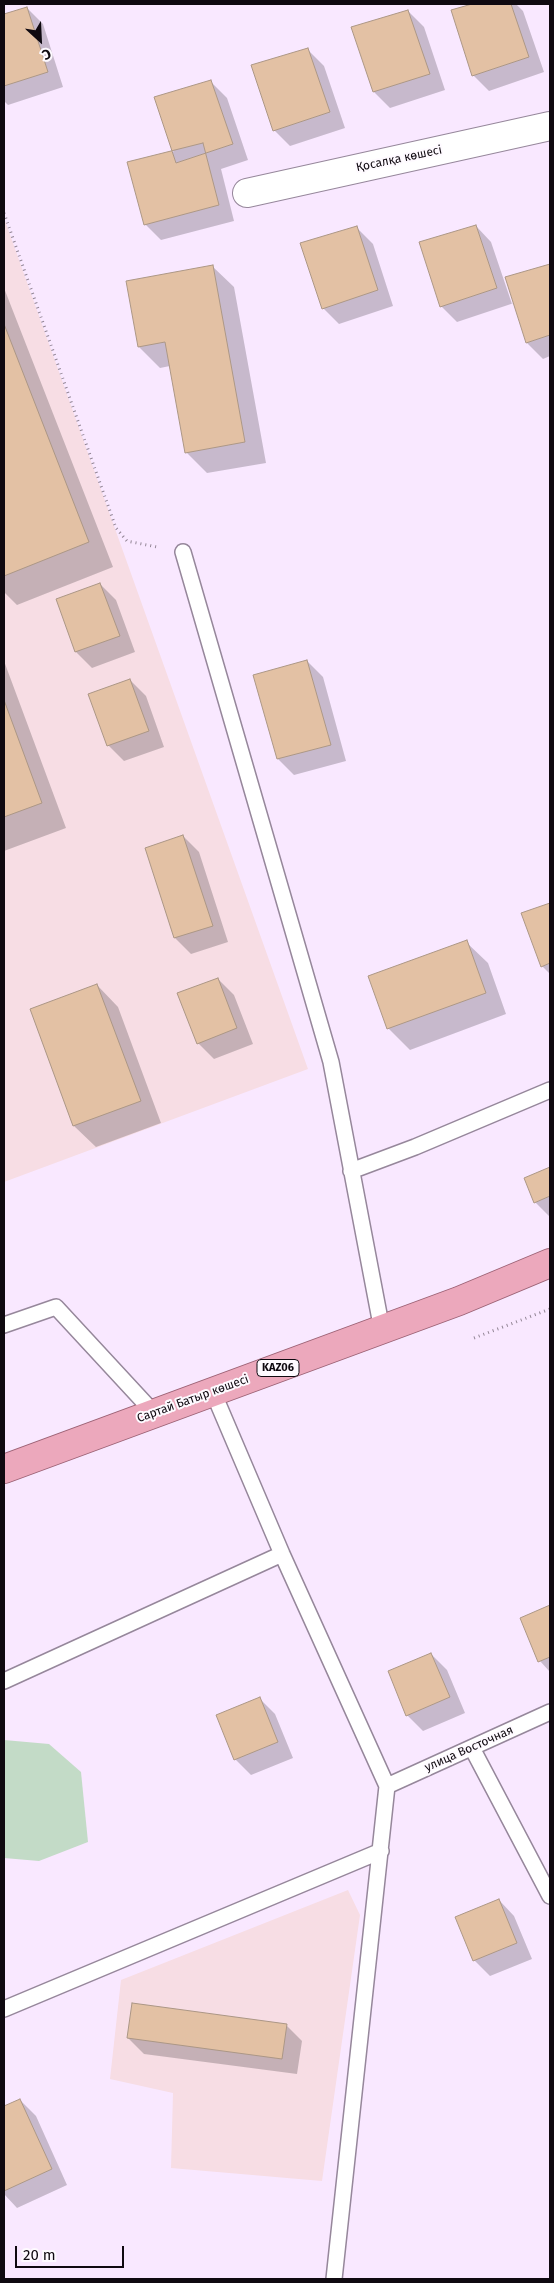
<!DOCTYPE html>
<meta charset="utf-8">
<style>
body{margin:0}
#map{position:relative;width:554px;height:2283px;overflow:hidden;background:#f9e8ff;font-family:"Fira Sans",sans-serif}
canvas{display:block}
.frame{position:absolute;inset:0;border:5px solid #0f0910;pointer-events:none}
.north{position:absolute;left:15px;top:15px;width:50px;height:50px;-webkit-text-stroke:4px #fefaff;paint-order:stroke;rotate:155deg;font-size:14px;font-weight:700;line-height:20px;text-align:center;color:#0f0910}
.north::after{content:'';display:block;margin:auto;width:18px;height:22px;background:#0f0910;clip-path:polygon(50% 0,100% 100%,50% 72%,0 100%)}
.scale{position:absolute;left:15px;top:2246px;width:109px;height:22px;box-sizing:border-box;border:2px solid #0f0910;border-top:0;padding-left:6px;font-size:15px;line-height:18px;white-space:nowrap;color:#0f0910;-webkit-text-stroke:4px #fefaff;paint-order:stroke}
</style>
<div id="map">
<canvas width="554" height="2283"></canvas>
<div class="frame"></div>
<div class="north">С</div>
<div class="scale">20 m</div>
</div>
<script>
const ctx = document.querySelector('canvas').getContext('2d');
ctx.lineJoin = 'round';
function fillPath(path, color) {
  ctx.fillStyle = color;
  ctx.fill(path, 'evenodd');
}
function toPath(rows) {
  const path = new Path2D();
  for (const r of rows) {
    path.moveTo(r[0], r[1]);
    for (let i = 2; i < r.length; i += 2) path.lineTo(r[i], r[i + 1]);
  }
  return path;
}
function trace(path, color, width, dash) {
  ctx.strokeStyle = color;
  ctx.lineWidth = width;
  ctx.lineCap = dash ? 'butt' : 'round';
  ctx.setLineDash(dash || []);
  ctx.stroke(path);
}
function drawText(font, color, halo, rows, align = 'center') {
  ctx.font = font + ' "Fira Sans",sans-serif';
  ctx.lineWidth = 4;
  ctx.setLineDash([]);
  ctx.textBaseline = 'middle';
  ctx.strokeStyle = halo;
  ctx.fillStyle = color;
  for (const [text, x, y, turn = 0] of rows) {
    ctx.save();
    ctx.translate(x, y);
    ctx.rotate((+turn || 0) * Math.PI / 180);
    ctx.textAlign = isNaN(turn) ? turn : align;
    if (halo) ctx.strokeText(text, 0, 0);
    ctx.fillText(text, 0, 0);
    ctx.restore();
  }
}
fillPath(toPath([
 [4,218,308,1069,4,1182],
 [348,1890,360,1915,322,2181,171,2168,173,2093,110,2079,121,1980]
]), '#f7dde4');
fillPath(toPath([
 [4,1740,49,1744,81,1772,88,1842,39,1861,4,1858]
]), '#c3dbc7');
fillPath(toPath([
 [477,4,516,4,523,11,544,72,489,91,473,75,452,11],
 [27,8,43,24,63,87,8,105,4,101,4,16],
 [408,11,424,27,445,90,390,108,374,92],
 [308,50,324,66,345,128,290,146,274,130],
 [211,82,227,98,248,160,221,169,234,221,161,240,145,224,173,152],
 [476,226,491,242,512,304,514,303,506,278,550,265,550,356,543,359,527,343,514,303,457,322,441,306],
 [357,228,373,244,393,306,339,324,323,308],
 [212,266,234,287,266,463,207,473,186,452,170,366,160,368,139,347],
 [4,288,113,567,17,605,4,592],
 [100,584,116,600,135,652,92,668,76,652,58,600],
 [4,661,66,828,4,851],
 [307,661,323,677,346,761,294,775,278,759],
 [130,680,146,696,164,747,124,761,108,745],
 [183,836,199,852,228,942,191,954,175,938],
 [550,904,550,974,542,966,523,914],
 [466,942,488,963,506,1014,410,1050,388,1028],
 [218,979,234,995,253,1044,214,1059,198,1043],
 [97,985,118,1007,161,1123,96,1147,74,1126,31,1010],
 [550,1169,550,1217,535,1202,526,1179],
 [550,1607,550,1672,540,1661,522,1619],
 [431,1654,447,1670,465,1713,423,1731,407,1715],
 [259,1698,275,1714,293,1758,251,1775,235,1759],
 [499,1900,514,1916,532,1959,490,1976,474,1960],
 [286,2025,302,2041,297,2074,144,2054,128,2038],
 [20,2100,36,2116,67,2185,17,2208,4,2194,4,2107]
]), '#0003');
const building = toPath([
 [472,4,511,4,529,57,472,76,451,10,472,4],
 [27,7,48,72,4,86,4,14,27,7],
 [408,10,430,74,373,92,351,27,408,10],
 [308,48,330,112,273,131,251,65,308,48],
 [211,80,233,144,176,163,154,97,211,80],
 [203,143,219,205,144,225,127,162,203,143],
 [476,225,497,288,440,307,419,242,476,225],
 [357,226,378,290,322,309,300,243,357,226],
 [550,264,550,335,526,343,505,277,550,264],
 [213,265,245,442,185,453,165,342,138,347,126,281,213,265],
 [4,324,89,542,4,576,4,324],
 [100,583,120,636,75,652,56,599,100,583],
 [307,660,331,745,277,759,253,675,307,660],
 [130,679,149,731,107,746,88,694,130,679],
 [4,700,42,803,4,817,4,700],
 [183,835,213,926,174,938,145,848,183,835],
 [550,903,550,963,541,967,521,913,550,903],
 [467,940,486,993,387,1029,368,976,467,940],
 [218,978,237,1028,197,1044,177,993,218,978],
 [97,984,141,1101,73,1126,30,1009,97,984],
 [550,1167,550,1196,534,1203,524,1178,550,1167],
 [550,1605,550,1657,538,1662,520,1618,550,1605],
 [431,1653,450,1697,406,1716,388,1671,431,1653],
 [260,1697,278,1742,234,1760,216,1715,260,1697],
 [499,1899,517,1943,473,1961,455,1917,499,1899],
 [132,2003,287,2024,282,2059,127,2038,132,2003],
 [20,2099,52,2169,4,2191,4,2106,20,2099]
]);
fillPath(building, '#e3c1a4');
trace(building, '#ac9786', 1);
const service = toPath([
 [183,552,331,1062,382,1330],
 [351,1171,415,1147,550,1090],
 [4,1325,56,1307,154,1413],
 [213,1392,282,1554,387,1786,334,2279],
 [4,1681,282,1554],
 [472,1748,550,1896],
 [387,1786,550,1712],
 [4,2009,381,1851]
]);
const minor = toPath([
 [247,193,550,126]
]);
const trunk = toPath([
 [4,1469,459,1301,550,1263]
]);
trace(service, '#96879b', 18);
trace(minor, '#96879b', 30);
trace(trunk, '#9c6275', 30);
trace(toPath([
 [4,213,116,528,127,541,157,547],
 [474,1338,550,1309]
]), '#938696', 3, [1, 4]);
trace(service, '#fff', 15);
trace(minor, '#fff', 28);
trace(trunk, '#eca8bc', 28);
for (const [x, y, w] of [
 [278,1368,42]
]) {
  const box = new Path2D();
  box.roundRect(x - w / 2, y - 8.5, w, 17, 4);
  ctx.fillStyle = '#fefaff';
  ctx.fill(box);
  trace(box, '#0f0910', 1);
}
drawText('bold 11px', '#0f0910', null, [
 ["KАZ06",278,1368]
]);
drawText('12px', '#0f0910', '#fefaff', [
 ["Қосалқа көшесі",399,159,-12],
 ["Сартай Батыр көшесі",193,1399,-20],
 ["улица Восточная",469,1749,-24]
]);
</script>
